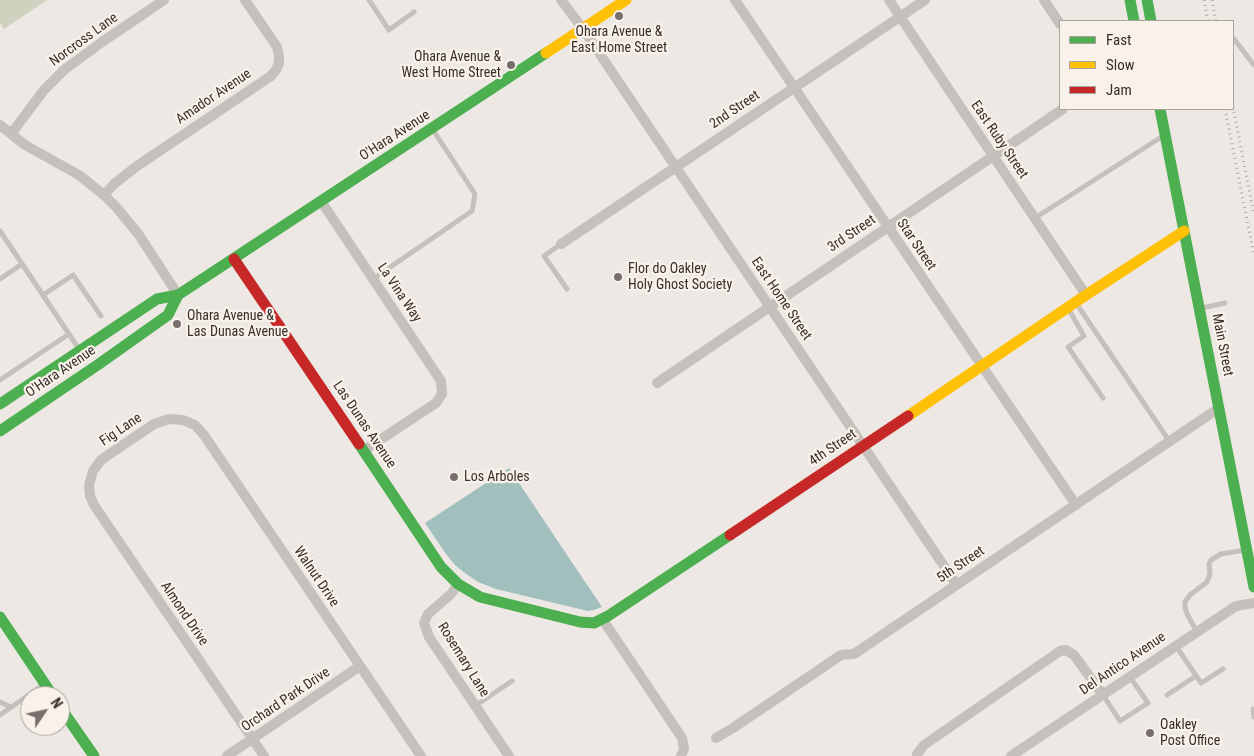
<!DOCTYPE html>
<style>
body{margin:0}
#map{position:relative;width:1254px;height:756px;overflow:hidden;background:#ede8e3;font-family:"Roboto Condensed",sans-serif}
canvas{display:block}
.legend{position:absolute;left:1059px;top:20px;width:175px;height:90px;box-sizing:border-box;background:#f9f2eb;border:1px solid #aba49e;margin:0;padding:6px 9px;list-style:none;font-size:15px;color:#372e2a}
.legend li{display:flex;align-items:center;gap:10px;height:25px}
.legend b{width:25px;border:1px solid #aba49e}
.north{position:absolute;left:20px;top:686px;width:50px;height:50px;box-sizing:border-box;background:#f9f2eb;border:1px solid #aba49e;border-radius:50%;rotate:56deg;font-size:14px;font-weight:700;line-height:20px;text-align:center;color:#372e2a}
.north::after{content:'';display:block;margin:auto;width:18px;height:22px;background:#776f6b;clip-path:polygon(50% 0,100% 100%,50% 72%,0 100%)}
</style>
<div id="map">
<canvas width="1254" height="756"></canvas>
<ul class="legend">
<li><b style="height:6px;background:#4caf50"></b>Fast</li>
<li><b style="height:6px;background:#ffc107"></b>Slow</li>
<li><b style="height:6px;background:#c62828"></b>Jam</li>
</ul>
<div class="north">N</div>
</div>
<script>
const ctx = document.querySelector('canvas').getContext('2d');
ctx.lineJoin = 'round';
function fillPath(path, color) {
  ctx.fillStyle = color;
  ctx.fill(path, 'evenodd');
}
function toPath(rows) {
  const path = new Path2D();
  for (const r of rows) {
    path.moveTo(r[0], r[1]);
    for (let i = 2; i < r.length; i += 2) path.lineTo(r[i], r[i + 1]);
  }
  return path;
}
function trace(path, color, width, dash) {
  ctx.strokeStyle = color;
  ctx.lineWidth = width;
  ctx.lineCap = dash ? 'butt' : 'round';
  ctx.setLineDash(dash || []);
  ctx.stroke(path);
}
function drawText(font, color, halo, rows, align = 'center') {
  ctx.font = font + ' "Roboto Condensed",sans-serif';
  ctx.lineWidth = 4.5;
  ctx.setLineDash([]);
  ctx.textBaseline = 'middle';
  ctx.strokeStyle = halo;
  ctx.fillStyle = color;
  for (const [text, x, y, turn = 0] of rows) {
    ctx.save();
    ctx.translate(x, y);
    ctx.rotate((+turn || 0) * Math.PI / 180);
    ctx.textAlign = isNaN(turn) ? turn : align;
    if (halo) ctx.strokeText(text, 0, 0);
    ctx.fillText(text, 0, 0);
    ctx.restore();
  }
}
fillPath(toPath([
 [0,0,47,0,4,29,0,23]
]), '#cfd2be');
fillPath(toPath([
 [509,468,561,546,602,607,594,610,588,611,496,589,478,582,465,573,455,565,446,554,425,523]
]), '#a0bfbd');
trace(toPath([
 [369,0,389,30,414,12],
 [1234,39,1254,65],
 [1035,218,1163,136],
 [0,231,79,349],
 [561,244,544,256,567,289],
 [0,279,22,264],
 [373,279,472,211,475,194,433,130],
 [43,295,73,275,101,316],
 [1076,303,1170,442],
 [1068,308,1084,336,1068,347,1103,398],
 [1202,308,1225,303],
 [0,380,69,334],
 [1197,632,1187,614,1185,607,1185,602,1190,595,1207,582,1210,574,1209,564,1211,560,1221,554,1245,550],
 [1176,646,1201,683,1223,669],
 [1103,695,1120,721,1148,703,1130,677],
 [1167,695,1196,676],
 [0,702,11,707],
 [475,706,512,681],
 [1254,709,1253,709,1254,717],
 [0,715,43,685]
]), '#c6c0bc', 5);
trace(toPath([
 [561,0,583,29,956,584],
 [735,0,1076,505],
 [889,0,1086,295],
 [1044,0,1060,24],
 [0,125,25,145,79,175,104,195,117,208,139,235,178,295],
 [11,134,44,90,64,70,102,42,164,0],
 [104,195,114,184,137,166,271,76,276,70,279,63,279,56,277,47,245,0],
 [321,201,441,381,442,394,436,403,363,451],
 [561,244,925,0],
 [657,383,1063,109],
 [458,584,451,594,428,614,424,623,429,637,509,756],
 [603,620,682,738,684,749,681,756],
 [716,738,733,728,841,655,854,654,1219,408],
 [227,756,360,666],
 [264,756,94,505,90,496,89,485,93,471,101,460,154,424,169,419,183,420,195,425,204,435,421,756],
 [917,756,917,754,924,745,1060,651,1066,650,1074,655,1103,695],
 [1011,756,1236,606,1254,603]
]), '#c6c0bc', 10);
trace(toPath([
 [1130,0,1134,21],
 [1147,0,1151,21],
 [1160,109,1254,587],
 [0,404,157,299,178,295,546,53],
 [0,431,99,364,168,315,178,295],
 [359,444,441,567,458,584,480,597,580,622,594,623,608,616,730,535],
 [0,617,53,696],
 [60,707,94,756]
]), '#4caf50', 11);
trace(toPath([
 [546,53,626,0],
 [908,416,1086,295,1184,231]
]), '#ffc107', 11);
trace(toPath([
 [234,259,359,444],
 [730,535,908,416]
]), '#c62828', 11);
trace(toPath([
 [1204,0,1208,21],
 [1212,0,1216,21],
 [1233,107,1254,215],
 [1225,109,1254,255]
]), '#aea9a6', 3, [1, 4]);
for (const [x, y, r, color] of [
 [619,16,5,"#776f6b"],
 [511,65,5,"#776f6b"],
 [618,277,5,"#776f6b"],
 [177,324,5,"#776f6b"],
 [454,477,5,"#776f6b"],
 [1150,733,5,"#776f6b"]
]) {
  const dot = new Path2D();
  dot.arc(x, y, r, 0, 2 * Math.PI);
  ctx.fillStyle = color;
  ctx.fill(dot);
  trace(dot, '#f9f2eb', 2);
}
drawText('14px', '#372e2a', '#f9f2eb', [
 ["Ohara Avenue &",619,32,"center"],
 ["East Home Street",619,48,"center"],
 ["Ohara Avenue &",501,57,"right"],
 ["West Home Street",501,73,"right"],
 ["Flor do Oakley",628,269],
 ["Holy Ghost Society",628,285],
 ["Ohara Avenue &",187,316],
 ["Las Dunas Avenue",187,332],
 ["Los Arboles",464,477],
 ["Oakley",1160,725],
 ["Post Office",1160,741]
], 'left');
drawText('14px', '#372e2a', '#f9f2eb', [
 ["Norcross Lane",84,40,-36],
 ["Amador Avenue",214,97,-34],
 ["2nd Street",735,110,-34],
 ["O'Hara Avenue",395,136,-33],
 ["East Ruby Street",999,140,56],
 ["3rd Street",852,234,-34],
 ["Star Street",916,245,56],
 ["La Vina Way",399,293,56],
 ["East Home Street",781,299,56],
 ["Main Street",1222,345,79],
 ["O'Hara Avenue",61,372,-34],
 ["Las Dunas Avenue",364,425,56],
 ["Fig Lane",121,430,-34],
 ["4th Street",833,448,-34],
 ["5th Street",961,565,-34],
 ["Walnut Drive",316,577,56],
 ["Almond Drive",184,614,56],
 ["Rosemary Lane",463,660,58],
 ["Del Antico Avenue",1123,664,-34],
 ["Orchard Park Drive",286,700,-34]
]);
</script>
